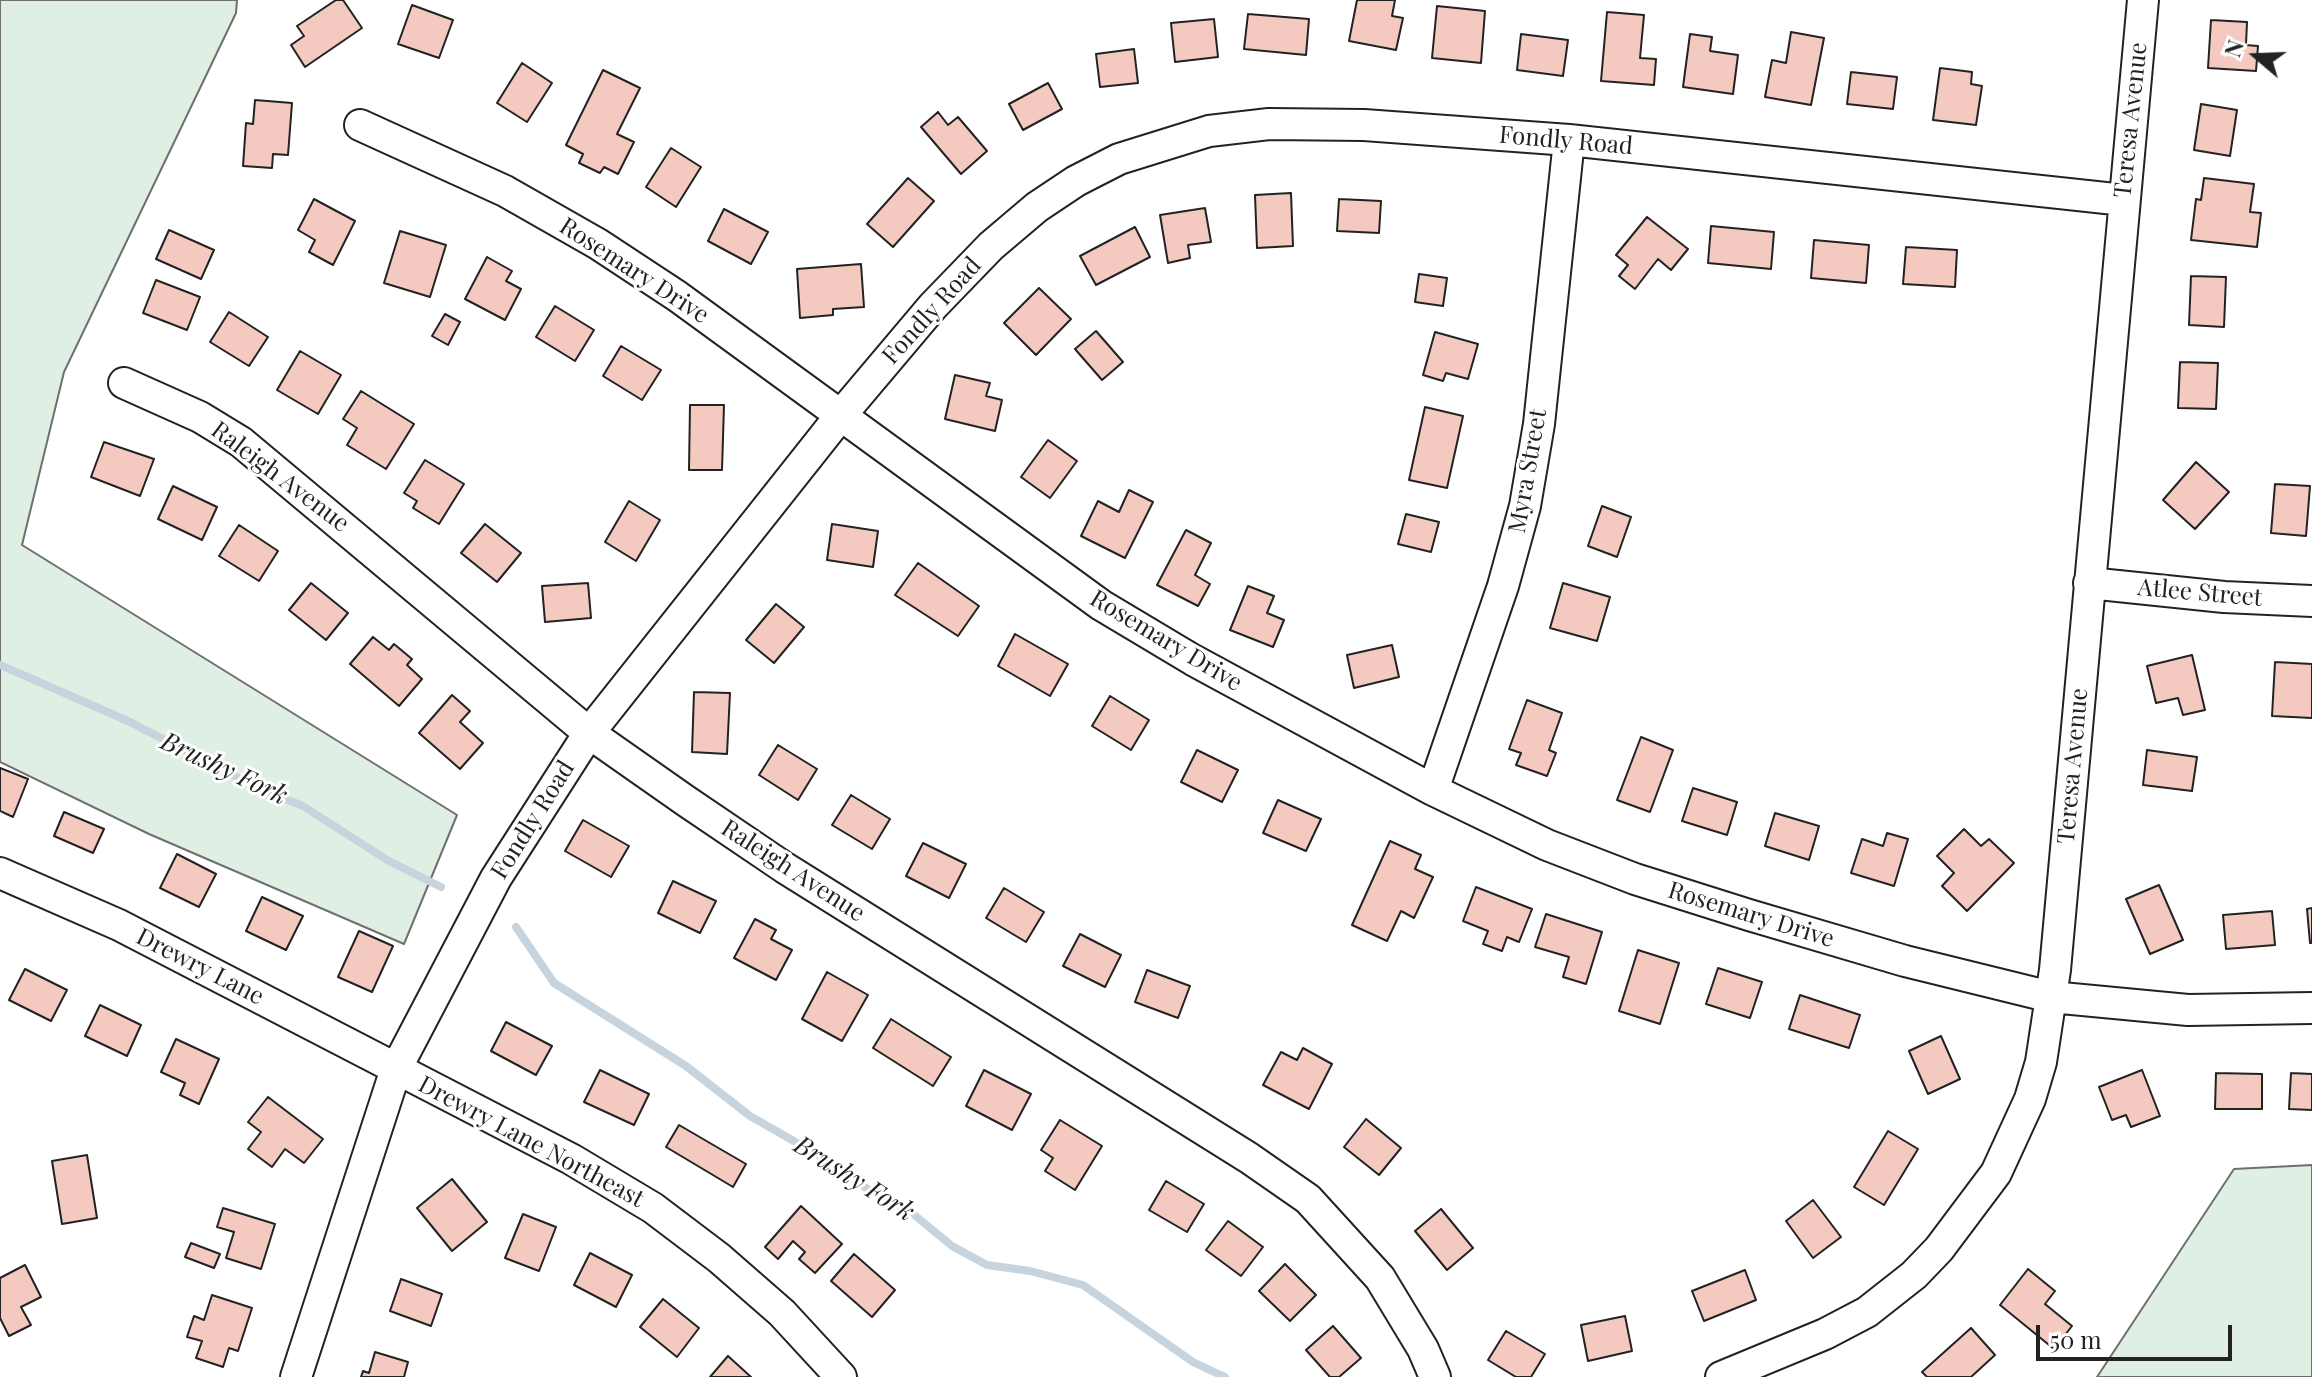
<!DOCTYPE html>
<style>
body{margin:0}
#map{position:relative;width:2312px;height:1377px;overflow:hidden;background:#fff;font-family:"Playfair Display",serif}
canvas{display:block}
.north{position:absolute;left:2216px;top:16px;width:80px;height:80px;-webkit-text-stroke:6px #fff;paint-order:stroke;rotate:289deg;font-size:22px;font-weight:700;line-height:32px;text-align:center;color:#222}
.north::after{content:'';display:block;margin:auto;width:28px;height:36px;background:#222;clip-path:polygon(50% 0,100% 100%,50% 72%,0 100%)}
.scale{position:absolute;left:2036px;top:1325px;width:196px;height:36px;box-sizing:border-box;border:4px solid #222;border-top:0;padding-left:10px;font-size:24px;line-height:28px;white-space:nowrap;color:#222;-webkit-text-stroke:6px #fff;paint-order:stroke}
</style>
<div id="map">
<canvas width="2312" height="1377"></canvas>
<div class="north">N</div>
<div class="scale">50 m</div>
</div>
<script>
const ctx = document.querySelector('canvas').getContext('2d');
ctx.lineJoin = 'round';
function fillPath(path, color) {
  ctx.fillStyle = color;
  ctx.fill(path, 'evenodd');
}
function toPath(rows) {
  const path = new Path2D();
  for (const r of rows) {
    path.moveTo(r[0], r[1]);
    for (let i = 2; i < r.length; i += 2) path.lineTo(r[i], r[i + 1]);
  }
  return path;
}
function trace(path, color, width, dash) {
  ctx.strokeStyle = color;
  ctx.lineWidth = width;
  ctx.lineCap = dash ? 'butt' : 'round';
  ctx.setLineDash(dash || []);
  ctx.stroke(path);
}
function drawText(font, color, halo, rows, align = 'center') {
  ctx.font = font + ' "Playfair Display",serif';
  ctx.lineWidth = 6;
  ctx.setLineDash([]);
  ctx.textBaseline = 'middle';
  ctx.strokeStyle = halo;
  ctx.fillStyle = color;
  for (const [text, x, y, turn = 0] of rows) {
    ctx.save();
    ctx.translate(x, y);
    ctx.rotate((+turn || 0) * Math.PI / 180);
    ctx.textAlign = isNaN(turn) ? turn : align;
    if (halo) ctx.strokeText(text, 0, 0);
    ctx.fillText(text, 0, 0);
    ctx.restore();
  }
}
const green = toPath([
 [0,0,237,0,236,13,64,372,22,545,457,815,404,944,149,834,0,762,0,0],
 [2312,1165,2312,1377,2097,1377,2234,1169,2312,1165]
]);
fillPath(green, '#e0efe3');
trace(green, '#6f6f6f', 2);
trace(toPath([
 [0,665,128,721,258,788,303,806,387,860,441,887],
 [516,927,554,983,686,1066,750,1116,834,1164,866,1188,907,1209,952,1246,987,1265,1030,1271,1083,1285,1193,1362,1225,1377]
]), '#c7d3dd', 8);
const building = toPath([
 [336,0,343,0,362,28,305,67,291,45,304,36,297,26,336,0],
 [1357,0,1395,0,1392,16,1403,18,1396,50,1349,41,1357,0],
 [412,5,453,20,439,58,398,44,412,5],
 [1437,6,1485,11,1481,63,1432,58,1437,6],
 [1607,12,1644,15,1640,58,1656,59,1654,85,1601,81,1607,12],
 [1248,14,1309,19,1306,55,1244,49,1248,14],
 [1214,19,1218,57,1175,62,1171,23,1214,19],
 [2211,20,2247,22,2246,45,2258,46,2256,71,2208,68,2211,20],
 [1791,32,1824,38,1811,105,1765,97,1772,60,1786,63,1791,32],
 [1521,34,1568,40,1563,76,1517,70,1521,34],
 [1690,34,1712,37,1710,51,1738,55,1733,94,1683,87,1690,34],
 [1134,49,1138,83,1100,87,1096,54,1134,49],
 [522,63,552,83,527,122,497,103,522,63],
 [1940,68,1972,72,1971,84,1982,86,1976,125,1933,120,1940,68],
 [603,70,640,88,617,134,634,142,618,174,604,167,600,173,579,163,583,154,566,145,603,70],
 [1851,72,1897,77,1893,109,1847,104,1851,72],
 [1048,83,1062,109,1023,130,1009,104,1048,83],
 [255,100,292,103,288,155,273,154,272,168,243,166,246,123,253,124,255,100],
 [2201,104,2237,110,2230,156,2194,150,2201,104],
 [938,112,948,125,958,117,987,151,961,174,921,127,938,112],
 [671,148,701,167,676,207,646,187,671,148],
 [908,178,934,201,893,247,867,224,908,178],
 [2204,178,2254,184,2250,212,2261,213,2257,247,2191,240,2196,199,2201,200,2204,178],
 [1291,193,1293,246,1257,248,1255,195,1291,193],
 [314,199,355,221,333,265,309,252,315,240,298,230,314,199],
 [1339,199,1381,201,1379,233,1337,231,1339,199],
 [1205,208,1211,242,1188,245,1190,258,1168,263,1160,215,1205,208],
 [724,209,768,232,751,264,708,241,724,209],
 [1647,217,1688,249,1671,270,1658,259,1635,289,1619,276,1628,265,1616,255,1647,217],
 [1711,226,1774,232,1771,269,1708,263,1711,226],
 [1135,227,1150,257,1096,285,1080,256,1135,227],
 [169,230,214,250,201,279,156,259,169,230],
 [400,231,446,245,430,297,384,283,400,231],
 [1814,240,1869,245,1866,283,1811,278,1814,240],
 [1906,247,1957,250,1955,287,1903,284,1906,247],
 [487,257,512,271,506,281,521,289,505,320,465,299,487,257],
 [861,264,864,307,833,309,833,315,800,318,797,269,861,264],
 [1419,274,1447,278,1443,306,1415,302,1419,274],
 [2191,276,2226,277,2224,327,2189,325,2191,276],
 [156,280,200,297,187,330,143,313,156,280],
 [1039,288,1071,319,1036,355,1004,323,1039,288],
 [555,306,594,330,575,361,536,337,555,306],
 [229,312,268,337,249,366,210,342,229,312],
 [445,314,460,322,448,345,432,336,445,314],
 [1096,331,1123,362,1102,380,1075,349,1096,331],
 [1435,332,1478,344,1468,379,1446,373,1443,381,1423,375,1435,332],
 [621,346,661,370,642,400,603,376,621,346],
 [300,351,341,375,318,414,277,390,300,351],
 [2180,362,2218,363,2216,409,2178,408,2180,362],
 [955,375,990,383,986,396,1002,400,995,431,945,419,955,375],
 [361,391,414,424,386,469,347,445,357,428,343,419,361,391],
 [690,405,724,405,722,470,689,470,690,405],
 [1425,407,1463,416,1447,488,1409,480,1425,407],
 [1048,440,1077,461,1050,498,1021,477,1048,440],
 [104,442,154,459,140,496,91,477,104,442],
 [425,460,464,484,439,524,413,508,417,501,404,493,425,460],
 [2196,462,2229,492,2195,529,2163,500,2196,462],
 [2275,484,2310,486,2306,536,2271,533,2275,484],
 [173,486,217,507,202,540,158,519,173,486],
 [1129,490,1153,502,1125,558,1081,536,1098,501,1119,512,1129,490],
 [629,501,660,520,636,561,605,542,629,501],
 [1602,506,1631,517,1617,557,1588,546,1602,506],
 [1406,514,1439,522,1431,552,1398,544,1406,514],
 [485,524,521,553,497,582,461,553,485,524],
 [832,524,878,531,873,567,827,560,832,524],
 [239,525,278,551,259,581,219,556,239,525],
 [1186,530,1211,543,1195,575,1210,584,1198,606,1157,585,1186,530],
 [918,563,979,606,958,636,895,595,918,563],
 [311,583,348,613,326,640,289,610,311,583],
 [588,583,591,618,545,622,542,586,588,583],
 [1563,583,1610,597,1597,641,1550,628,1563,583],
 [1248,586,1274,596,1267,613,1284,620,1273,647,1230,630,1248,586],
 [776,604,804,627,774,663,746,640,776,604],
 [1015,634,1068,664,1050,696,998,666,1015,634],
 [373,637,389,650,394,644,412,659,407,665,422,679,399,706,350,664,373,637],
 [1392,645,1399,677,1354,688,1347,655,1392,645],
 [2192,655,2205,710,2183,715,2178,698,2156,703,2147,666,2192,655],
 [2275,662,2312,664,2312,718,2272,716,2275,662],
 [694,692,730,693,727,754,692,752,694,692],
 [452,695,470,711,460,722,483,743,460,769,419,733,452,695],
 [1110,696,1149,720,1131,750,1092,726,1110,696],
 [1527,700,1562,713,1549,750,1556,753,1547,776,1516,765,1521,753,1509,749,1527,700],
 [1641,737,1673,750,1650,812,1617,800,1641,737],
 [778,745,817,769,798,800,759,775,778,745],
 [1197,750,1238,770,1222,802,1181,782,1197,750],
 [2147,750,2197,757,2192,791,2143,785,2147,750],
 [0,768,28,779,13,817,0,811,0,768],
 [1693,788,1737,802,1727,835,1682,821,1693,788],
 [851,795,890,819,872,849,832,825,851,795],
 [1278,800,1321,819,1306,851,1263,833,1278,800],
 [64,812,104,829,93,853,54,836,64,812],
 [1775,813,1819,826,1809,860,1765,846,1775,813],
 [583,820,629,846,611,877,565,851,583,820],
 [1964,829,1981,846,1989,839,2014,863,1967,911,1942,886,1954,873,1937,856,1964,829],
 [1887,833,1908,839,1894,886,1851,873,1862,839,1883,846,1887,833],
 [1390,841,1421,855,1415,869,1433,877,1414,918,1401,911,1387,941,1352,925,1390,841],
 [923,843,966,864,949,898,906,876,923,843],
 [177,854,216,874,199,907,160,888,177,854],
 [673,881,716,901,700,933,658,913,673,881],
 [2159,885,2183,940,2150,954,2126,899,2159,885],
 [1476,887,1532,909,1519,942,1507,937,1502,951,1483,944,1488,931,1463,921,1476,887],
 [1004,888,1044,912,1026,942,986,918,1004,888],
 [262,897,303,916,286,950,246,931,262,897],
 [2312,908,2312,943,2310,943,2307,909,2312,908],
 [2272,911,2275,945,2226,949,2223,915,2272,911],
 [1546,914,1602,932,1586,984,1563,977,1569,957,1535,947,1546,914],
 [755,919,776,930,771,939,792,950,776,980,734,958,755,919],
 [359,931,393,946,372,992,338,977,359,931],
 [1080,934,1121,955,1105,987,1063,966,1080,934],
 [1638,950,1679,963,1660,1024,1619,1011,1638,950],
 [1718,968,1762,982,1750,1018,1706,1004,1718,968],
 [25,969,67,990,51,1021,9,1000,25,969],
 [1147,970,1190,986,1178,1018,1135,1002,1147,970],
 [827,972,868,995,842,1041,802,1019,827,972],
 [1800,995,1860,1015,1849,1048,1789,1029,1800,995],
 [100,1005,141,1025,127,1056,85,1036,100,1005],
 [891,1019,951,1057,933,1086,873,1048,891,1019],
 [506,1022,552,1046,536,1075,491,1051,506,1022],
 [1941,1036,1960,1079,1928,1094,1909,1051,1941,1036],
 [176,1039,219,1059,199,1104,180,1095,185,1083,161,1072,176,1039],
 [1303,1048,1332,1064,1309,1109,1263,1085,1281,1052,1297,1060,1303,1048],
 [600,1070,649,1094,634,1125,584,1102,600,1070],
 [984,1070,1031,1094,1012,1130,966,1106,984,1070],
 [2142,1070,2160,1116,2131,1127,2126,1115,2112,1120,2099,1087,2142,1070],
 [2216,1073,2262,1074,2262,1109,2215,1109,2216,1073],
 [2291,1073,2312,1074,2312,1110,2289,1109,2291,1073],
 [268,1097,323,1139,304,1163,285,1149,272,1167,248,1149,261,1132,248,1122,268,1097],
 [1366,1119,1401,1148,1379,1175,1344,1147,1366,1119],
 [1060,1120,1102,1146,1075,1190,1045,1171,1053,1158,1041,1150,1060,1120],
 [679,1125,746,1164,733,1187,666,1147,679,1125],
 [1888,1131,1918,1149,1884,1205,1854,1187,1888,1131],
 [87,1155,97,1218,62,1224,52,1161,87,1155],
 [452,1179,487,1222,452,1251,417,1208,452,1179],
 [1166,1181,1204,1204,1187,1232,1149,1210,1166,1181],
 [1813,1200,1841,1237,1813,1258,1786,1221,1813,1200],
 [801,1206,842,1244,815,1273,799,1259,805,1252,793,1241,778,1259,765,1247,801,1206],
 [223,1208,275,1224,261,1269,226,1258,234,1232,217,1227,223,1208],
 [1441,1209,1473,1248,1447,1270,1415,1231,1441,1209],
 [523,1214,556,1227,539,1271,505,1258,523,1214],
 [1228,1221,1263,1247,1241,1276,1206,1250,1228,1221],
 [191,1243,220,1254,214,1268,185,1257,191,1243],
 [590,1253,632,1275,616,1307,574,1285,590,1253],
 [854,1254,895,1290,872,1317,831,1281,854,1254],
 [1285,1264,1316,1295,1290,1321,1259,1291,1285,1264],
 [25,1265,41,1297,21,1307,31,1325,9,1336,0,1318,0,1278,25,1265],
 [2028,1269,2055,1291,2045,1304,2072,1326,2054,1349,2000,1305,2028,1269],
 [1745,1270,1756,1300,1704,1321,1692,1291,1745,1270],
 [401,1279,442,1294,431,1326,390,1311,401,1279],
 [212,1295,252,1308,238,1351,229,1348,223,1367,196,1358,202,1341,187,1337,194,1316,204,1320,212,1295],
 [663,1299,699,1328,677,1357,640,1327,663,1299],
 [1625,1316,1632,1351,1588,1361,1581,1325,1625,1316],
 [1333,1326,1361,1358,1339,1377,1330,1377,1306,1350,1333,1326],
 [1971,1328,1995,1355,1971,1377,1927,1377,1922,1372,1971,1328],
 [1506,1331,1545,1354,1531,1377,1516,1377,1488,1360,1506,1331],
 [375,1352,408,1362,404,1377,361,1377,363,1371,369,1373,375,1352],
 [728,1356,751,1377,710,1377,728,1356]
]);
fillPath(building, '#f3c9c0');
trace(building, '#222', 2);
const minor = toPath([
 [360,125,505,191,598,244,677,296,1101,605,1193,660,1433,790,1547,845,1635,879,1749,915,1905,961,2051,997,2188,1010,2312,1008],
 [124,383,200,417,241,442,589,733,686,801,785,868,1249,1158,1308,1199,1380,1278,1423,1349,1435,1377],
 [2089,583,2224,597,2312,601],
 [1433,790,1503,586,1525,506,1539,424,1569,140],
 [0,873,119,925,571,1159,653,1208,719,1258,782,1313,841,1377],
 [296,1377,396,1069,496,878,589,733,841,415,933,306,991,246,1037,207,1076,181,1119,159,1209,131,1269,124,1364,125,1569,140,2124,200],
 [1721,1377,1825,1334,1867,1312,1914,1275,1939,1249,1996,1173,2030,1099,2041,1062,2055,970,2143,0]
]);
trace(minor, '#222', 34);
trace(minor, '#fff', 30);
drawText('24px', '#222', '#fff', [
 ["Teresa Avenue",2131,120,-84],
 ["Fondly Road",1566,141,5],
 ["Rosemary Drive",634,271,33],
 ["Fondly Road",932,311,-48],
 ["Myra Street",1528,471,-80],
 ["Raleigh Avenue",280,477,37],
 ["Atlee Street",2200,593,5],
 ["Rosemary Drive",1166,641,31],
 ["Teresa Avenue",2073,766,-85],
 ["Fondly Road",533,820,-58],
 ["Raleigh Avenue",793,871,33],
 ["Rosemary Drive",1751,915,17],
 ["Drewry Lane",200,967,27],
 ["Drewry Lane Northeast",531,1142,28]
]);
drawText('italic 26px', '#222', '#fff', [
 ["Brushy Fork",224,769,25],
 ["Brushy Fork",854,1179,32]
]);
</script>
